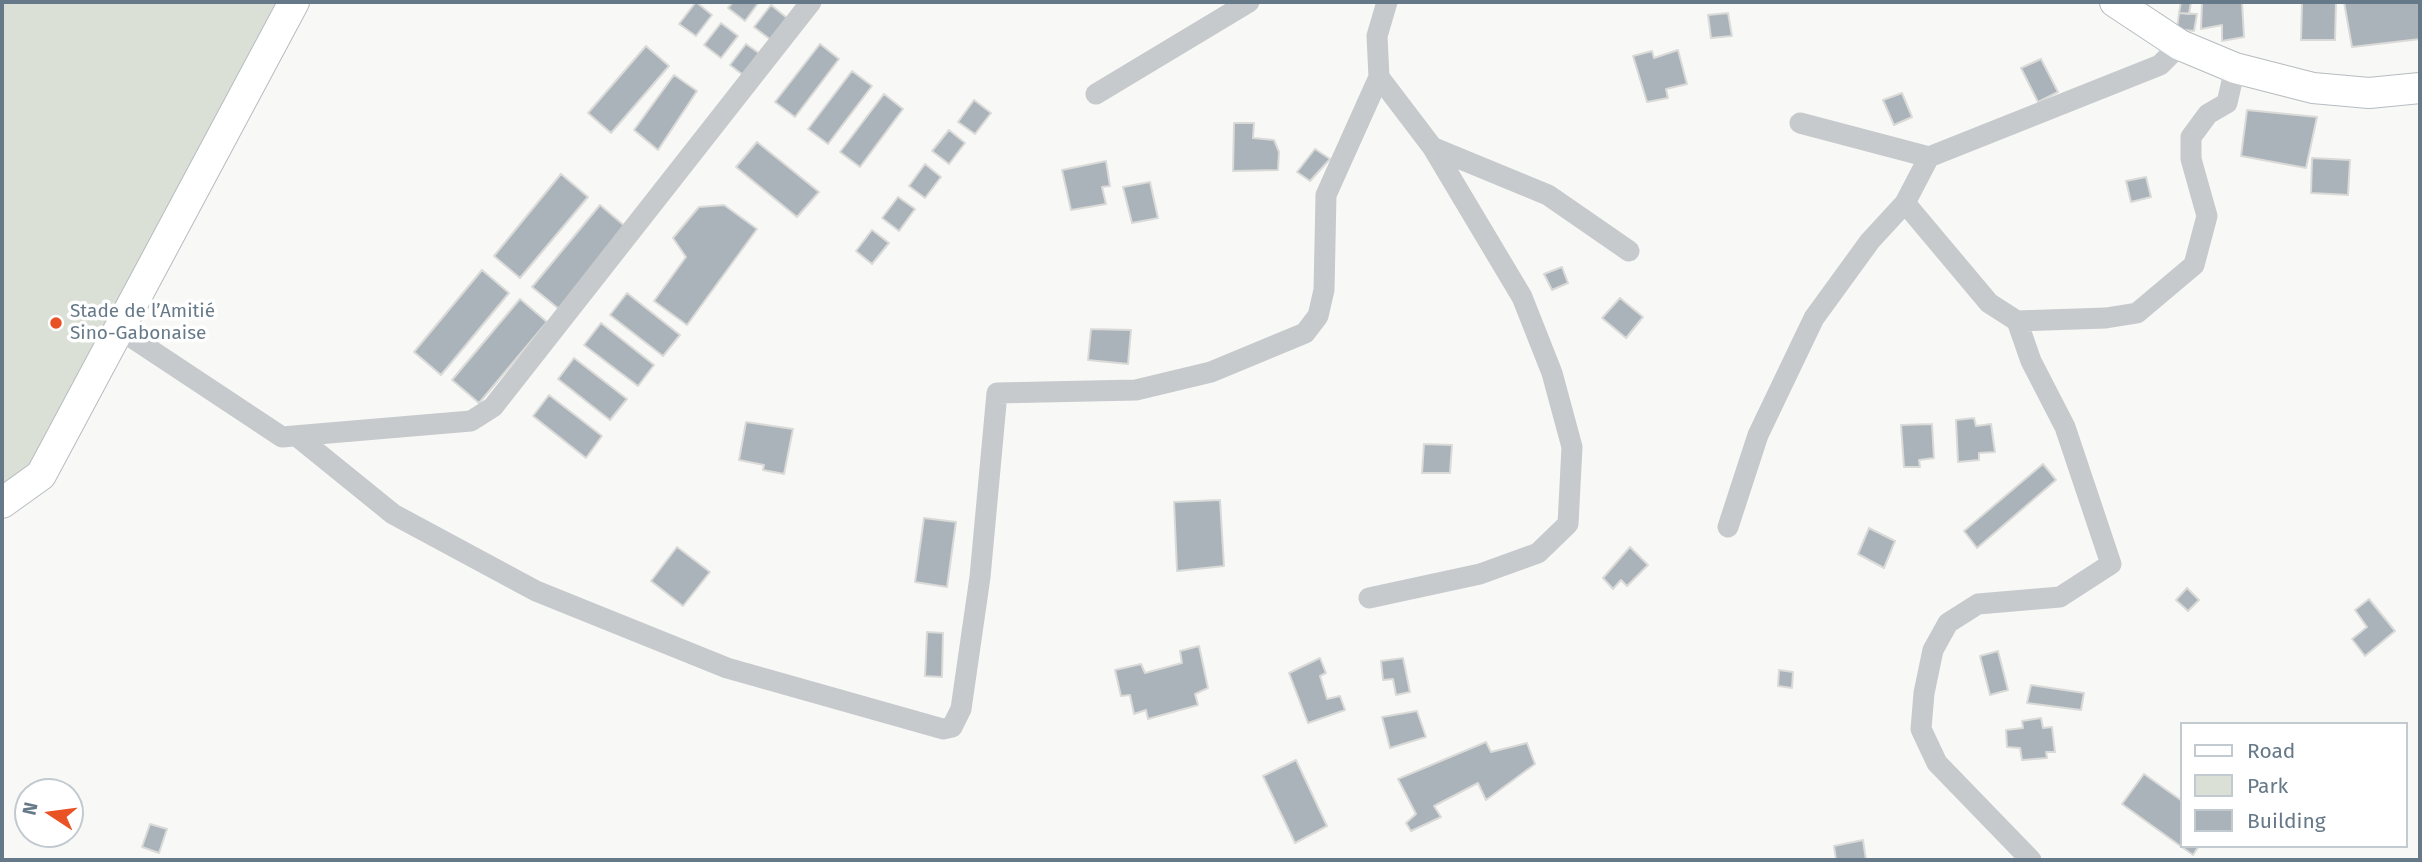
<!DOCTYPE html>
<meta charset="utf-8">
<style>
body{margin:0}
#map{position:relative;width:2422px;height:862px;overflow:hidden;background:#f8f8f6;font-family:"Fira Sans",sans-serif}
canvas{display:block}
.frame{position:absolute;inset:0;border:4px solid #667988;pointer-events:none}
.legend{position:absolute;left:2180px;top:722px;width:228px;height:126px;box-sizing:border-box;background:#fff;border:2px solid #c2c9cf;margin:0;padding:9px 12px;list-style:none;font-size:21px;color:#667988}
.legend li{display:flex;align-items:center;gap:14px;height:35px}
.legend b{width:35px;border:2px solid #c2c9cf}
.north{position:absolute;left:14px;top:778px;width:70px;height:70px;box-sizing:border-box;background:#fff;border:2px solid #c2c9cf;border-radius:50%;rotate:283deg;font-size:19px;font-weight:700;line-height:28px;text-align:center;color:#667988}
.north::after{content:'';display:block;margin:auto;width:24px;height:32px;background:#e95225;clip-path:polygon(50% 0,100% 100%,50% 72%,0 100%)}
</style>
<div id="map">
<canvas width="2422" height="862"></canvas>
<div class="frame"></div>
<ul class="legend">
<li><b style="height:9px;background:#fff"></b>Road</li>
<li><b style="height:19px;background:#dae0d6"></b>Park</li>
<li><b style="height:19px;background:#aab3b9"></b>Building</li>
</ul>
<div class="north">N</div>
</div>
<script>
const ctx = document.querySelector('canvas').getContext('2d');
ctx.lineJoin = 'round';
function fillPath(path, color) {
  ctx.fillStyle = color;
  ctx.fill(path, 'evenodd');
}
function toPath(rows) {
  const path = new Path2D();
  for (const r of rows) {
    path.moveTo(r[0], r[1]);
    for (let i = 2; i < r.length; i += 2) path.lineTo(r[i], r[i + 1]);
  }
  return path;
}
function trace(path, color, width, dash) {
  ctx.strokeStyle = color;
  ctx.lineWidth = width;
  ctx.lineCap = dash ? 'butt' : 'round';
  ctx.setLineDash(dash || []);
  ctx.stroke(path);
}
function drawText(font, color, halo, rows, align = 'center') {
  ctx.font = font + ' "Fira Sans",sans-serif';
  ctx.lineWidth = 7;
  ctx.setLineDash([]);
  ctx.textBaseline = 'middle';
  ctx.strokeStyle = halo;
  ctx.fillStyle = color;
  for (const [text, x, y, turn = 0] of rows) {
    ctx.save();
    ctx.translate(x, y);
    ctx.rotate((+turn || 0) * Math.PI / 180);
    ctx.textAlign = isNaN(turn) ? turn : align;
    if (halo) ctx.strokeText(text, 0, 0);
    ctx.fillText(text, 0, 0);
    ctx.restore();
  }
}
fillPath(toPath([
 [2,2,276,2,41,457,2,490]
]), '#dae0d6');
const building = toPath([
 [696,2,712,15,696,36,679,24,696,2],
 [733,2,759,2,745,21,728,8,733,2],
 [2181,2,2191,2,2189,14,2179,13,2181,2],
 [2202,2,2242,2,2244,37,2222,41,2222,25,2201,29,2202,2],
 [2302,2,2336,2,2335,40,2301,40,2302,2],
 [2344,2,2420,2,2420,39,2352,47,2344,2],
 [771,5,787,18,771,40,754,27,771,5],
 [1728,13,1732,36,1711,38,1708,15,1728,13],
 [2179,13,2197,14,2194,31,2177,29,2179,13],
 [721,23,738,36,721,58,704,45,721,23],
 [746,44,763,56,747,78,730,65,746,44],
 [820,44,839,59,795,117,775,102,820,44],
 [646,46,669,66,611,133,588,113,646,46],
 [1678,50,1687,84,1666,89,1668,98,1647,102,1633,56,1652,51,1654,58,1678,50],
 [2041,59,2058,92,2038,102,2021,68,2041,59],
 [852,71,872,86,828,144,808,129,852,71],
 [674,75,697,91,658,150,634,130,674,75],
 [1902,93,1912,117,1894,125,1883,100,1902,93],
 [884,94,903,109,860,167,840,152,884,94],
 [974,100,991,113,975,134,958,122,974,100],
 [2247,110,2317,117,2306,168,2241,156,2247,110],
 [1234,123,1254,123,1253,138,1274,140,1279,152,1278,170,1233,171,1234,123],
 [949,130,965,143,949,164,932,151,949,130],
 [757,142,819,192,797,217,736,167,757,142],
 [1315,149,1330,159,1310,181,1297,172,1315,149],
 [2312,158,2350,160,2348,195,2311,193,2312,158],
 [1106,161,1110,186,1102,187,1106,204,1071,210,1062,170,1106,161],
 [925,164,941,177,925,198,909,186,925,164],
 [561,174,588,197,520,278,494,256,561,174],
 [2146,177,2151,197,2131,202,2126,181,2146,177],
 [1150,182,1158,218,1132,223,1123,187,1150,182],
 [898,197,915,209,899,231,882,218,898,197],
 [600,205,627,228,559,309,532,287,600,205],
 [724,205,757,229,687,325,654,301,686,257,673,238,699,207,724,205],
 [872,230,889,243,872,264,856,251,872,230],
 [1562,267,1568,283,1552,290,1544,274,1562,267],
 [482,270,509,293,441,375,414,352,482,270],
 [627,293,680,335,663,356,610,315,627,293],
 [1620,298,1643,317,1626,338,1602,318,1620,298],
 [520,299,547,322,479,403,452,380,520,299],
 [601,323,654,365,638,386,584,345,601,323],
 [1091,329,1131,330,1128,364,1088,360,1091,329],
 [574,358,627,399,610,420,558,379,574,358],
 [549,395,602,436,586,458,533,416,549,395],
 [1974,418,1976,426,1991,424,1995,452,1979,453,1979,460,1958,462,1956,420,1974,418],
 [746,422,793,429,784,474,763,470,764,465,739,460,746,422],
 [1932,424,1934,458,1919,460,1920,467,1904,467,1901,425,1932,424],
 [1424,444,1452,445,1450,473,1422,473,1424,444],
 [2043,464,2056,480,1977,548,1964,531,2043,464],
 [1220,500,1224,566,1177,571,1174,502,1220,500],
 [924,518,956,522,947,587,915,582,924,518],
 [1869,528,1895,541,1884,568,1858,554,1869,528],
 [677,547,710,572,683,606,651,581,677,547],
 [1630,547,1648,565,1627,586,1621,580,1613,589,1603,578,1630,547],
 [2187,588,2199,600,2188,611,2176,600,2187,588],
 [2369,599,2395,631,2365,656,2352,639,2367,627,2355,610,2369,599],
 [927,632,943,633,942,677,925,676,927,632],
 [1199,646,1208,688,1195,694,1198,705,1148,719,1146,710,1134,714,1130,695,1121,696,1115,670,1141,664,1145,673,1182,663,1180,651,1199,646],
 [1998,651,2008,690,1990,695,1980,656,1998,651],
 [1320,658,1326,673,1320,676,1327,699,1340,696,1345,710,1308,723,1289,673,1320,658],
 [1403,658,1410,692,1396,695,1393,679,1383,680,1381,661,1403,658],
 [1779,670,1793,672,1792,688,1778,686,1779,670],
 [2031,685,2084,693,2081,710,2027,703,2031,685],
 [1417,711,1426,737,1390,748,1382,717,1417,711],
 [2041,718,2043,728,2052,727,2055,752,2046,752,2047,758,2022,760,2020,748,2007,747,2006,730,2023,728,2022,721,2041,718],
 [1486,742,1491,752,1527,743,1535,764,1486,800,1478,783,1434,806,1441,817,1411,831,1406,823,1416,814,1398,779,1486,742],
 [1296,760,1327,826,1295,843,1263,776,1296,760],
 [2144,774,2182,801,2182,846,2199,846,2193,855,2122,804,2144,774],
 [150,824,167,829,159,853,142,847,150,824],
 [1863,840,1866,860,1836,860,1834,846,1863,840]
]);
fillPath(building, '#aab3b9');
trace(building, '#dadad8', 2);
const secondary = toPath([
 [2115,2,2180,45,2235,68,2313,88,2369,93,2420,88],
 [2,503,41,475,294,2]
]);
trace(secondary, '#b6bcc0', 32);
trace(toPath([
 [1096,94,1249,2],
 [1800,123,1929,157,2160,65,2180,45],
 [1434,148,1548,195,1629,251],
 [1905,203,1989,303,2017,321,2031,361,2065,427,2111,564,2060,597,1978,604,1948,623,1933,650,1924,693,1921,729,1937,763,2031,860],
 [2017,321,2106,318,2137,313,2194,265,2207,216,2191,159,2191,137,2208,114,2227,103,2235,68],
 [119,329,282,437,471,421,493,407,811,2],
 [298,437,393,514,536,591,727,668,943,729,952,727,961,709,980,577,997,393,1136,390,1211,372,1305,333,1318,316,1324,290,1326,195,1379,77,1377,36,1387,2],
 [1728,527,1758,435,1814,318,1870,241,1905,203,1929,157],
 [1369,598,1480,574,1538,553,1568,524,1572,447,1552,373,1522,297,1433,148,1379,77]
]), '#c6cacd', 21);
trace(secondary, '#fff', 30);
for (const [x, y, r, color] of [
 [56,323,7,"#e95225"]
]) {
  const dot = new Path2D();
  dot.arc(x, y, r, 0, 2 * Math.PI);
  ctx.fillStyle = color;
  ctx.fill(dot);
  trace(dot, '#fff', 2.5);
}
drawText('19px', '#667988', '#fff', [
 ["Stade de l’Amitié",70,312],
 ["Sino-Gabonaise",70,334]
], 'left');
</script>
